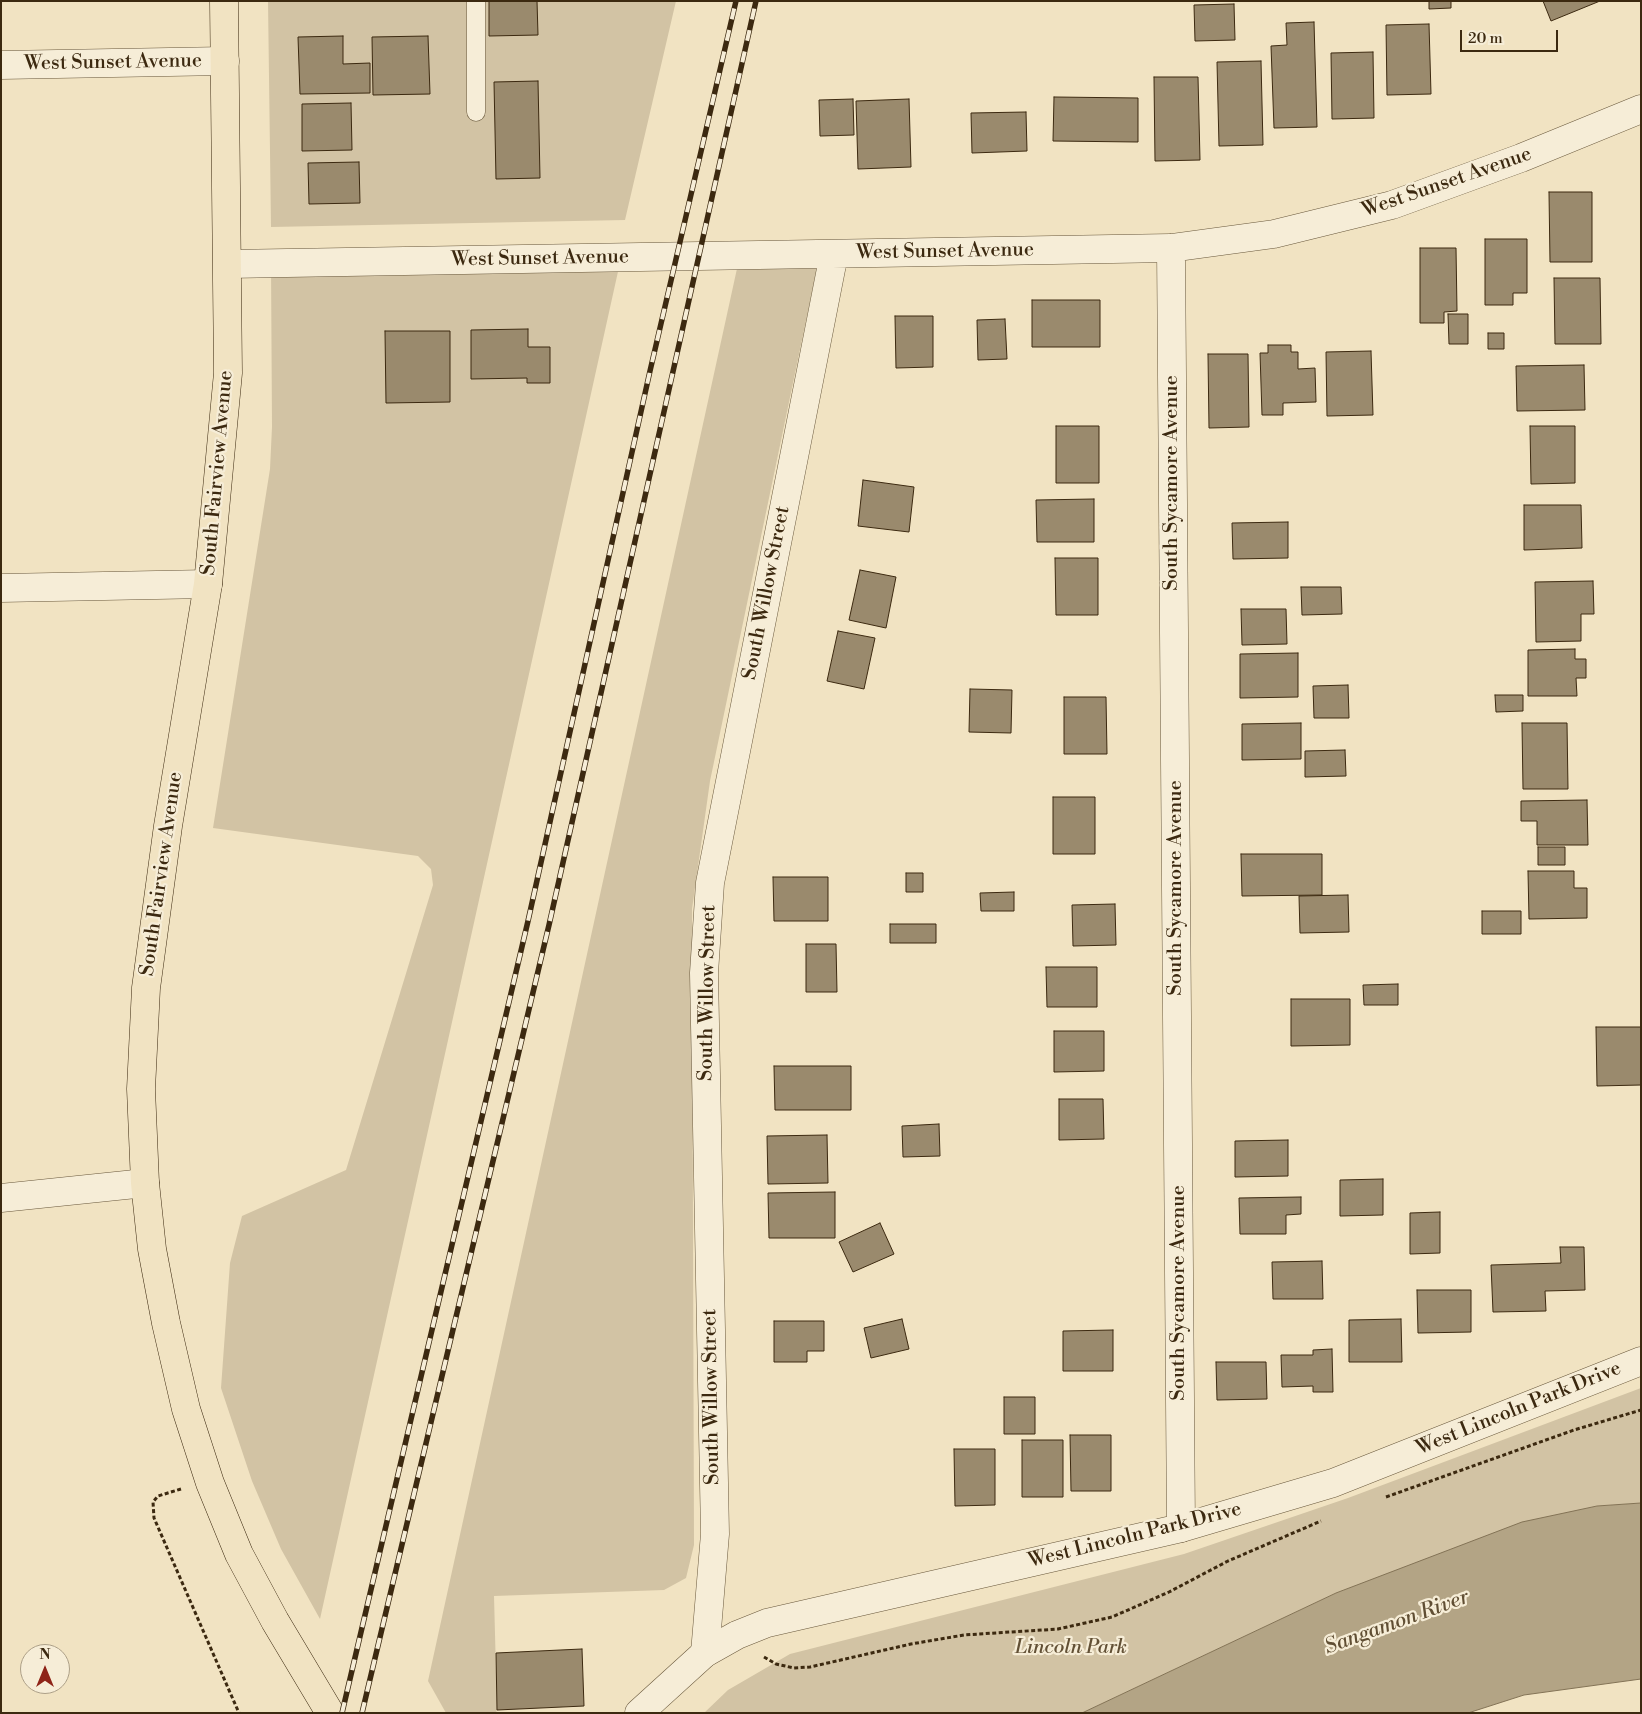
<!DOCTYPE html>
<style>
body{margin:0}
#map{position:relative;width:1642px;height:1714px;overflow:hidden;background:#f1e3c2;font-family:"Libre Bodoni",serif}
canvas{display:block}
.frame{position:absolute;inset:0;border:2px solid #3c2910;pointer-events:none}
.north{position:absolute;left:20px;top:1644px;width:50px;height:50px;box-sizing:border-box;background:#f6edd7;border:1px solid #ac9f87;border-radius:50%;rotate:0deg;font-size:14px;font-weight:700;line-height:20px;text-align:center;color:#3c2910}
.north::after{content:'';display:block;margin:auto;width:18px;height:22px;background:#8f2418;clip-path:polygon(50% 0,100% 100%,50% 72%,0 100%)}
.scale{position:absolute;left:1460px;top:30px;width:98px;height:22px;box-sizing:border-box;border:2px solid #3c2910;border-top:0;padding-left:6px;font-size:15px;line-height:18px;white-space:nowrap;color:#3c2910;-webkit-text-stroke:4px #f6edd7;paint-order:stroke}
</style>
<div id="map">
<canvas width="1642" height="1714"></canvas>
<div class="frame"></div>
<div class="north">N</div>
<div class="scale">20 m</div>
</div>
<script>
const ctx = document.querySelector('canvas').getContext('2d');
ctx.lineJoin = 'round';
function fillPath(path, color) {
  ctx.fillStyle = color;
  ctx.fill(path, 'evenodd');
}
function toPath(rows) {
  const path = new Path2D();
  for (const r of rows) {
    path.moveTo(r[0], r[1]);
    for (let i = 2; i < r.length; i += 2) path.lineTo(r[i], r[i + 1]);
  }
  return path;
}
function trace(path, color, width, dash) {
  ctx.strokeStyle = color;
  ctx.lineWidth = width;
  ctx.lineCap = dash ? 'butt' : 'round';
  ctx.setLineDash(dash || []);
  ctx.stroke(path);
}
function drawText(font, color, halo, rows, align = 'center') {
  ctx.font = font + ' "Libre Bodoni",serif';
  ctx.lineWidth = 4.5;
  ctx.setLineDash([]);
  ctx.textBaseline = 'middle';
  ctx.strokeStyle = halo;
  ctx.fillStyle = color;
  for (const [text, x, y, turn = 0] of rows) {
    ctx.save();
    ctx.translate(x, y);
    ctx.rotate((+turn || 0) * Math.PI / 180);
    ctx.textAlign = isNaN(turn) ? turn : align;
    if (halo) ctx.strokeText(text, 0, 0);
    ctx.fillText(text, 0, 0);
    ctx.restore();
  }
}
fillPath(toPath([
 [268,1,676,1,625,220,271,227],
 [621,258,320,1619,281,1549,252,1481,221,1388,230,1263,242,1216,346,1170,433,885,431,869,418,856,213,828,270,469,272,427,271,264],
 [818,263,710,781,692,909,694,1545,686,1578,664,1590,494,1596,497,1710,496,1713,446,1713,428,1681,738,264],
 [1641,1388,1641,1503,1597,1506,1336,1593,1082,1713,704,1713,728,1690,790,1654,1184,1554,1348,1498]
]), '#d2c3a4');
const water = toPath([
 [1641,1503,1641,1679,1524,1695,1468,1713,1082,1713,1336,1593,1522,1522,1597,1506,1641,1503]
]);
fillPath(water, '#b3a485');
trace(water, '#837356', 1);
const building = toPath([
 [489,1,537,1,538,35,489,36,489,1],
 [1429,1,1451,1,1451,8,1429,9,1429,1],
 [1543,1,1600,1,1551,21,1543,1],
 [1234,4,1235,40,1195,41,1194,5,1234,4],
 [1314,22,1317,127,1274,128,1271,46,1287,45,1286,23,1314,22],
 [1429,24,1431,94,1387,95,1386,25,1429,24],
 [343,36,343,64,370,63,370,93,300,94,298,37,343,36],
 [428,36,430,94,373,95,372,37,428,36],
 [1373,52,1374,118,1332,119,1331,53,1373,52],
 [1261,61,1263,145,1219,146,1217,62,1261,61],
 [1154,77,1198,77,1200,160,1155,161,1154,77],
 [538,81,540,178,496,179,494,82,538,81],
 [1054,97,1138,98,1138,142,1053,141,1054,97],
 [853,99,854,135,820,136,819,100,853,99],
 [909,99,911,167,858,169,856,101,909,99],
 [351,103,352,150,302,151,302,104,351,103],
 [1026,112,1027,151,972,153,971,113,1026,112],
 [359,162,360,203,309,204,308,163,359,162],
 [1549,192,1592,192,1592,262,1550,262,1549,192],
 [1485,239,1527,239,1527,293,1513,293,1513,305,1485,305,1485,239],
 [1420,248,1456,248,1457,311,1444,312,1444,323,1420,323,1420,248],
 [1554,278,1600,278,1601,344,1555,344,1554,278],
 [1032,300,1100,300,1100,347,1032,347,1032,300],
 [1448,314,1468,314,1468,344,1449,344,1448,314],
 [895,316,933,316,933,367,896,368,895,316],
 [1005,319,1007,359,978,360,977,320,1005,319],
 [528,329,528,347,550,347,550,383,527,383,527,378,471,379,471,330,528,329],
 [385,331,450,331,450,402,386,403,385,331],
 [1488,333,1504,333,1504,349,1488,349,1488,333],
 [1268,345,1291,345,1291,352,1298,352,1298,369,1315,368,1316,402,1283,403,1283,415,1262,415,1260,353,1268,353,1268,345],
 [1371,351,1373,415,1327,416,1326,352,1371,351],
 [1208,354,1248,354,1249,427,1209,428,1208,354],
 [1584,365,1585,410,1517,411,1516,366,1584,365],
 [1056,426,1099,426,1099,483,1056,483,1056,426],
 [1530,426,1575,426,1575,483,1531,484,1530,426],
 [863,480,914,487,909,532,858,526,863,480],
 [1094,499,1094,542,1037,542,1036,500,1094,499],
 [1524,505,1581,505,1582,548,1524,550,1524,505],
 [1288,522,1288,558,1233,559,1232,523,1288,522],
 [1055,558,1098,558,1098,615,1056,615,1055,558],
 [860,570,896,577,886,628,849,620,860,570],
 [1593,581,1594,614,1581,614,1581,641,1536,642,1535,582,1593,581],
 [1301,587,1341,587,1342,614,1302,615,1301,587],
 [1241,609,1286,609,1287,644,1242,645,1241,609],
 [838,631,875,638,864,689,827,681,838,631],
 [1575,649,1575,659,1586,659,1586,678,1576,678,1577,696,1528,696,1528,650,1575,649],
 [1298,653,1298,697,1240,698,1240,654,1298,653],
 [1348,685,1349,718,1314,718,1313,686,1348,685],
 [970,689,1012,690,1011,733,969,732,970,689],
 [1495,695,1523,695,1523,711,1496,712,1495,695],
 [1064,697,1106,697,1107,754,1064,754,1064,697],
 [1301,723,1301,759,1242,760,1242,724,1301,723],
 [1522,723,1567,723,1568,789,1523,789,1522,723],
 [1345,750,1346,776,1305,777,1305,751,1345,750],
 [1053,797,1095,797,1095,854,1053,854,1053,797],
 [1587,800,1588,845,1537,845,1537,821,1521,821,1521,801,1587,800],
 [1538,847,1565,847,1565,865,1538,865,1538,847],
 [1241,854,1322,854,1322,895,1242,896,1241,854],
 [1528,871,1574,871,1574,888,1587,888,1587,918,1529,919,1528,871],
 [906,873,923,873,923,892,906,892,906,873],
 [773,877,828,877,828,921,774,921,773,877],
 [1014,892,1014,911,981,911,980,893,1014,892],
 [1348,895,1349,932,1300,933,1299,896,1348,895],
 [1115,904,1116,945,1073,946,1072,905,1115,904],
 [1482,911,1521,911,1521,934,1482,934,1482,911],
 [890,924,936,924,936,943,890,943,890,924],
 [806,944,836,944,837,992,806,992,806,944],
 [1046,967,1097,967,1097,1007,1047,1007,1046,967],
 [1398,984,1398,1005,1364,1005,1363,985,1398,984],
 [1291,999,1350,999,1350,1045,1291,1046,1291,999],
 [1596,1027,1641,1027,1641,1085,1597,1086,1596,1027],
 [1054,1031,1104,1031,1104,1071,1054,1072,1054,1031],
 [774,1066,851,1066,851,1110,775,1110,774,1066],
 [1059,1099,1103,1099,1104,1139,1059,1140,1059,1099],
 [939,1124,940,1156,903,1157,902,1126,939,1124],
 [827,1135,828,1183,768,1184,767,1136,827,1135],
 [1288,1140,1288,1176,1235,1177,1235,1141,1288,1140],
 [1383,1179,1383,1215,1340,1216,1340,1180,1383,1179],
 [835,1192,835,1238,769,1238,768,1193,835,1192],
 [1301,1197,1301,1214,1286,1215,1286,1234,1240,1234,1239,1198,1301,1197],
 [1440,1212,1440,1253,1410,1254,1410,1213,1440,1212],
 [880,1223,894,1254,853,1272,839,1242,880,1223],
 [1560,1247,1584,1247,1585,1290,1545,1291,1546,1311,1493,1312,1491,1265,1561,1263,1560,1247],
 [1322,1261,1323,1299,1273,1299,1272,1262,1322,1261],
 [1417,1290,1471,1290,1471,1332,1418,1333,1417,1290],
 [902,1319,909,1349,871,1358,864,1328,902,1319],
 [1401,1319,1402,1362,1349,1362,1349,1320,1401,1319],
 [774,1321,824,1321,824,1351,807,1351,807,1362,774,1362,774,1321],
 [1113,1330,1113,1371,1063,1371,1063,1331,1113,1330],
 [1332,1349,1333,1392,1313,1392,1313,1386,1282,1387,1281,1355,1313,1355,1313,1350,1332,1349],
 [1216,1362,1266,1362,1267,1399,1217,1400,1216,1362],
 [1004,1397,1035,1397,1035,1434,1004,1434,1004,1397],
 [1070,1435,1111,1435,1111,1491,1071,1491,1070,1435],
 [1022,1440,1063,1440,1063,1497,1022,1497,1022,1440],
 [954,1449,995,1449,995,1505,955,1506,954,1449],
 [582,1649,584,1706,497,1710,496,1653,582,1649]
]);
fillPath(building, '#9a8a6d');
trace(building, '#3c2910', 1);
const service = toPath([
 [476,112,476,1]
]);
const minor = toPath([
 [1,65,225,61],
 [1171,248,1181,1528],
 [228,264,1171,248,1274,234,1392,205,1521,158,1641,109],
 [1,588,208,584],
 [1,1198,145,1183],
 [705,1653,715,1534,704,973,710,883,834,254]
]);
const tertiary = toPath([
 [639,1713,705,1653,737,1635,767,1623,1181,1528,1333,1483,1641,1361]
]);
const primary = toPath([
 [224,1,228,373,208,584,168,826,146,988,141,1089,145,1183,152,1249,166,1323,186,1409,210,1483,239,1554,275,1621,330,1713]
]);
trace(service, '#69583c', 19);
trace(minor, '#69583c', 29);
trace(tertiary, '#69583c', 29);
trace(primary, '#3c2910', 29);
trace(toPath([
 [181,1489,158,1496,153,1502,154,1518,239,1713],
 [1386,1497,1574,1430,1641,1410],
 [764,1657,776,1664,794,1668,810,1667,911,1644,964,1635,1058,1629,1112,1617,1169,1592,1228,1561,1321,1521]
]), '#3c2910', 3, [4, 2.5]);
trace(service, '#f6edd7', 18);
trace(minor, '#f6edd7', 28);
trace(tertiary, '#f6edd7', 28);
trace(primary, '#f1e3c2', 28);
const rail = toPath([
 [342,1713,528,921,650,371,736,1],
 [362,1713,549,925,756,1]
]);
trace(rail, '#3c2910', 5.5);
trace(rail, '#f6edd7', 4, [11]);
drawText('20px', '#3c2910', '#f6edd7', [
 ["West Sunset Avenue",113,63,-1],
 ["West Sunset Avenue",1447,183,-19],
 ["West Sunset Avenue",945,252,-1],
 ["West Sunset Avenue",540,259,-1],
 ["South Fairview Avenue",218,473,-85],
 ["South Sycamore Avenue",1172,483,-90],
 ["South Willow Street",767,593,-79],
 ["South Fairview Avenue",162,874,-82],
 ["South Sycamore Avenue",1176,888,-90],
 ["South Willow Street",708,993,-89],
 ["South Sycamore Avenue",1179,1293,-90],
 ["South Willow Street",712,1397,-91],
 ["West Lincoln Park Drive",1519,1409,-22],
 ["West Lincoln Park Drive",1135,1536,-14]
]);
drawText('italic 20px', '#625035', '#f6edd7', [
 ["Lincoln Park",1071,1648]
]);
drawText('italic 21px', '#604e33', '#f6edd7', [
 ["Sangamon River",1397,1623,-20]
]);
</script>
